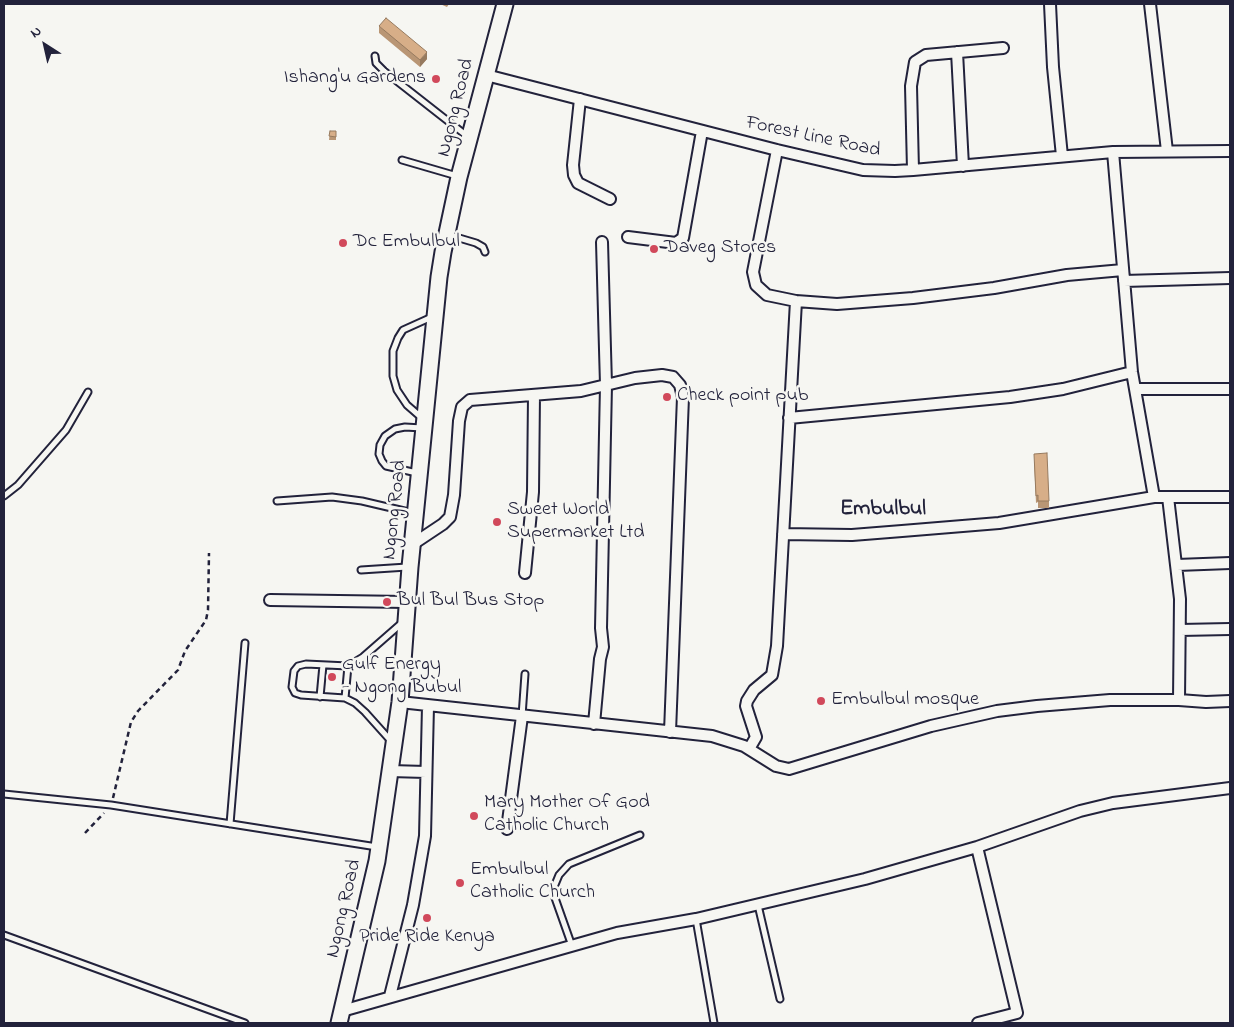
<!DOCTYPE html>
<style>
body{margin:0}
#map{position:relative;width:1234px;height:1027px;overflow:hidden;background:#f6f6f2;font-family:"Indie Flower",sans-serif}
canvas{display:block}
.frame{position:absolute;inset:0;border:5px solid #22223b;pointer-events:none}
.north{position:absolute;left:20px;top:20px;width:50px;height:50px;-webkit-text-stroke:4px #f6f6f2;paint-order:stroke;rotate:325deg;font-size:14px;font-weight:700;line-height:20px;text-align:center;color:#22223b}
.north::after{content:'';display:block;margin:auto;width:18px;height:22px;background:#22223b;clip-path:polygon(50% 0,100% 100%,50% 72%,0 100%)}
</style>
<div id="map">
<canvas width="1234" height="1027"></canvas>
<div class="frame"></div>
<div class="north">N</div>
</div>
<script>
const ctx = document.querySelector('canvas').getContext('2d');
ctx.lineJoin = 'round';
function toPath(rows) {
  const path = new Path2D();
  for (const r of rows) {
    path.moveTo(r[0], r[1]);
    for (let i = 2; i < r.length; i += 2) path.lineTo(r[i], r[i + 1]);
  }
  return path;
}
function trace(path, color, width, dash) {
  ctx.strokeStyle = color;
  ctx.lineWidth = width;
  ctx.lineCap = dash ? 'butt' : 'round';
  ctx.setLineDash(dash || []);
  ctx.stroke(path);
}
function fillPath(path, color) {
  ctx.fillStyle = color;
  ctx.fill(path, 'evenodd');
}
function drawText(font, color, halo, rows, align = 'center') {
  ctx.font = font + ' "Indie Flower",sans-serif';
  ctx.lineWidth = 5;
  ctx.setLineDash([]);
  ctx.textBaseline = 'middle';
  ctx.strokeStyle = halo;
  ctx.fillStyle = color;
  for (const [text, x, y, turn = 0] of rows) {
    ctx.save();
    ctx.translate(x, y);
    ctx.rotate((+turn || 0) * Math.PI / 180);
    ctx.textAlign = isNaN(turn) ? turn : align;
    if (halo) ctx.strokeText(text, 0, 0);
    ctx.fillText(text, 0, 0);
    ctx.restore();
  }
}
const service = toPath([
 [375,56,376,63,384,71,467,136],
 [402,160,457,176],
 [449,235,476,243,483,247,485,252],
 [422,418,407,405,397,390,393,376,393,351,398,338,403,330,434,316],
 [417,473,386,466,382,461,379,454,380,445,385,436,395,429,405,427,422,428],
 [4,496,18,485,66,430,88,392],
 [277,501,332,497,362,501,413,513],
 [361,570,407,567],
 [320,697,323,665],
 [345,698,348,666],
 [522,716,525,674],
 [391,741,365,712,355,703,345,698,301,695,295,693,292,687,294,671,298,666,306,664,348,666,363,657,403,622],
 [4,794,111,805,377,847],
 [230,824,245,643],
 [758,905,780,999],
 [696,919,714,1023],
 [4,935,245,1023],
 [572,946,555,898,554,887,559,875,569,864,640,835]
]);
const minor = toPath([
 [1050,4,1053,67,1062,156],
 [1150,4,1167,151],
 [957,52,963,166],
 [486,75,777,150,863,170,895,171,913,170,1113,152,1230,151],
 [580,99,573,165,574,175,578,183,610,199],
 [777,150,753,272,756,285,767,295,796,301,837,304,913,298,994,288,1067,275,1123,270],
 [1113,152,1132,372,1154,497],
 [913,170,911,86,915,62,926,55,1003,48],
 [628,237,676,243,683,238,702,131],
 [1124,281,1230,278],
 [1135,389,1230,389],
 [789,418,1010,397,1063,389,1132,372],
 [1168,497,1180,599,1179,700],
 [783,534,852,535,902,531,999,523,1154,497,1230,497],
 [413,544,443,524,450,517,454,495,459,421,462,407,470,400,581,391,635,378,662,375,673,377,680,385,683,397,670,732],
 [1177,565,1230,563],
 [525,573,533,492,534,395],
 [270,600,407,602],
 [1180,630,1230,629],
 [400,702,712,736,744,746,776,766,789,769,931,726,997,711,1037,706,1110,700,1179,700,1206,702,1230,701],
 [594,724,600,659,603,647,601,628,606,385,602,242],
 [749,749,756,737,746,706,747,701,754,690,772,675,777,646,796,301],
 [390,771,426,772],
 [507,829,522,716],
 [977,847,1017,1013,978,1023],
 [390,996,413,905,425,836,428,706],
 [342,1011,617,933,696,919,865,879,977,847,1080,811,1113,803,1230,788]
]);
const secondary = toPath([
 [339,1023,377,861,400,702,410,567,439,277,443,252,459,177,505,4]
]);
trace(service, '#22223b', 9);
trace(minor, '#22223b', 14);
trace(secondary, '#22223b', 19);
trace(toPath([
 [113,798,131,722,138,711,178,670,185,651,206,620,208,610,209,553],
 [85,833,104,813]
]), '#22223b', 2.5, [5, 4]);
trace(service, '#f6f6f2', 5);
trace(minor, '#f6f6f2', 10);
trace(secondary, '#f6f6f2', 15);
fillPath(toPath([
 [440,4,449,4,447,7],
 [379,26,427,59,420,67,379,33],
 [330,131,336,131,336,140,329,140],
 [1034,461,1049,501,1049,508,1038,508,1038,502,1036,503]
]), '#b99675');
fillPath(toPath([
 [427,52,427,59,420,67,420,60]
]), '#967a5f');
const building = toPath([
 [386,18,427,52,420,60,379,26,386,18],
 [330,131,336,131,336,137,329,136,330,131],
 [1047,453,1049,501,1038,501,1038,495,1036,496,1034,454,1047,453]
]);
fillPath(building, '#d7ae88');
trace(building, '#967a5f', 1);
for (const [x, y, r, color] of [
 [436,79,5,"#d1495b"],
 [343,243,5,"#d1495b"],
 [654,249,5,"#d1495b"],
 [667,397,5,"#d1495b"],
 [497,522,5,"#d1495b"],
 [387,602,5,"#d1495b"],
 [332,677,5,"#d1495b"],
 [821,701,5,"#d1495b"],
 [474,816,5,"#d1495b"],
 [460,883,5,"#d1495b"],
 [427,918,5,"#d1495b"]
]) {
  const dot = new Path2D();
  dot.arc(x, y, r, 0, 2 * Math.PI);
  ctx.fillStyle = color;
  ctx.fill(dot);
  trace(dot, '#f6f6f2', 2);
}
drawText('20px', '#22223b', '#f6f6f2', [
 ["Ishang'u Gardens",426,79,"right"],
 ["Dc Embulbul",353,243],
 ["Daveg Stores",664,249],
 ["Check point pub",677,397],
 ["Sweet World",507,511],
 ["Supermarket Ltd",507,534],
 ["Bul Bul Bus Stop",397,602],
 ["Gulf Energy",342,666],
 ["- Ngong Bubul",342,689],
 ["Embulbul mosque",831,701],
 ["Mary Mother Of God",484,804],
 ["Catholic Church",484,827],
 ["Embulbul",470,871],
 ["Catholic Church",470,894],
 ["Pride Ride Kenya",427,938,"center"]
], 'left');
drawText('20px', '#22223b', '#f6f6f2', [
 ["Ngong Road",457,108,-76],
 ["Forest Line Road",813,138,12],
 ["Ngong Road",396,510,-84],
 ["Ngong Road",345,909,-77]
]);
drawText('bold 22px', '#22223b', '#f6f6f2', [
 ["Embulbul",883,510]
]);
</script>
